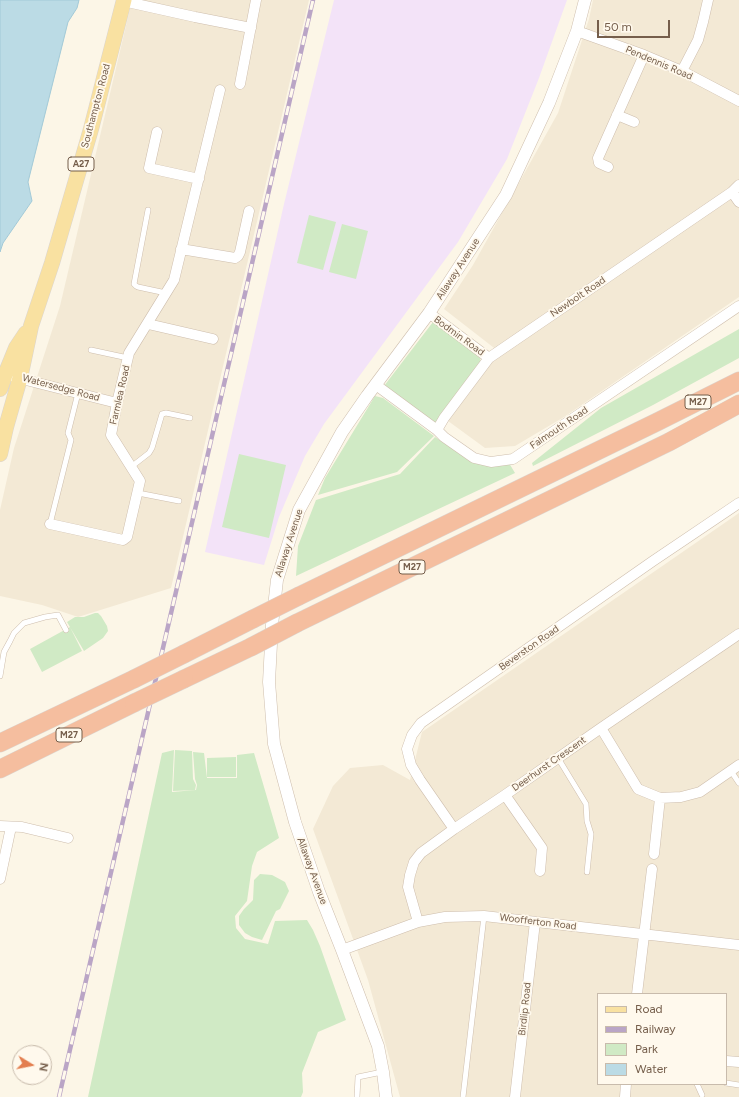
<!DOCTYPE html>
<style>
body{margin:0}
#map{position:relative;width:739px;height:1097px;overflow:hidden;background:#fcf6e7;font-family:Figtree,sans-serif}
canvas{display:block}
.legend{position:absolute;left:597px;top:993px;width:130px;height:92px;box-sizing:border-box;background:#fff9ed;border:1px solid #c8bbac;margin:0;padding:5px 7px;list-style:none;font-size:12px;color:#755e4b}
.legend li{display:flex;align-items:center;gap:8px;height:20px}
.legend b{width:20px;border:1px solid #c8bbac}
.north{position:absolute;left:12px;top:1045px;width:40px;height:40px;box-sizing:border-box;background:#fff9ed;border:1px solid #c8bbac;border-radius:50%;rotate:100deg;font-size:11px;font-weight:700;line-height:16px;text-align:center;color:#755e4b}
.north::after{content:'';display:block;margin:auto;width:14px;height:18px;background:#e37e4f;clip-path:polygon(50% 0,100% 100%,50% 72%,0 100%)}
.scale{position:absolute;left:597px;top:20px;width:73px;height:18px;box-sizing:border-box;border:2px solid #755e4b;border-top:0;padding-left:5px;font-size:12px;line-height:14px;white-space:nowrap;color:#755e4b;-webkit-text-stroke:3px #fff9ed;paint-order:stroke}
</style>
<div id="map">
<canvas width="739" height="1097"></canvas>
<ul class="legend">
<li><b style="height:5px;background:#f9e1a1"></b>Road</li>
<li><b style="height:5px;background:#baa5c6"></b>Railway</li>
<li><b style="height:11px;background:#d0eac5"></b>Park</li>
<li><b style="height:11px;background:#bbdbe5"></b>Water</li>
</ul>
<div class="north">N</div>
<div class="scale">50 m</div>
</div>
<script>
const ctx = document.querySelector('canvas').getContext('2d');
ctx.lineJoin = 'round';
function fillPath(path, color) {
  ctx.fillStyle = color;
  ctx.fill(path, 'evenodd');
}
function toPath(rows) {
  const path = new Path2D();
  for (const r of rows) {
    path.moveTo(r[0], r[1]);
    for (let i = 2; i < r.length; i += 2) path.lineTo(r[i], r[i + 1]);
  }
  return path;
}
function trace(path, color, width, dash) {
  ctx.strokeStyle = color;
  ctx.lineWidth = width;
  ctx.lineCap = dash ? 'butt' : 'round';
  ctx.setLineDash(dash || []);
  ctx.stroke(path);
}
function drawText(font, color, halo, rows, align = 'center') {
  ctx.font = font + ' Figtree,sans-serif';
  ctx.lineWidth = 3.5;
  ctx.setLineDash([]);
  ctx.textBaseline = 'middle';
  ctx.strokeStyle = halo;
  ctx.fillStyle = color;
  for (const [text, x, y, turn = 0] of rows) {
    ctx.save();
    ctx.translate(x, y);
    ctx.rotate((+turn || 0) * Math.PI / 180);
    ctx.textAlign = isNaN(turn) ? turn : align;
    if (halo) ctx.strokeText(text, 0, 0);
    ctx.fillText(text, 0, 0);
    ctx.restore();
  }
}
fillPath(toPath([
 [132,0,309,0,171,588,78,617,42,605,0,596,0,510,14,448,60,306],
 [593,0,739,0,739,297,564,417,515,446,485,448,444,418,498,351,444,309,473,265,558,113,589,19],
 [739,513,739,1097,400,1097,368,980,313,829,333,786,350,768,383,765,410,780,422,732],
 [598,994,726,994,726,1084,598,1084]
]), '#f3e9d5');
fillPath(toPath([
 [334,0,567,0,539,78,507,159,458,242,324,424,305,456,279,517,264,565,205,552,284,204]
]), '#f3e3f8');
fillPath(toPath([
 [309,215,336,222,323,270,297,263],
 [342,224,368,231,356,279,329,272],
 [433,322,480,358,481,363,435,423,384,386],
 [739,329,739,358,653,405,533,466,532,463,601,408],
 [375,396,383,398,434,436,397,472,318,495,325,478],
 [435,437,468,459,509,463,515,473,296,576,298,546,316,500,400,474],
 [239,454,286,465,269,538,222,527],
 [95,613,98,613,101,616,107,626,108,631,103,638,84,651,67,622,75,617,84,617],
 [70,627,82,651,42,672,30,649],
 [174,750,172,792,196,790,197,785,195,779,193,752,204,753,207,778,237,778,237,755,254,753,279,838,257,852,252,866,247,901,235,916,236,928,245,939,268,944,275,921,307,920,313,930,320,946,346,1020,318,1032,302,1073,303,1092,301,1097,88,1097,162,753],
 [175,750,192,751,193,779,196,785,195,790,173,791],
 [236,757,236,777,207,777,207,758],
 [260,874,272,875,285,882,289,891,280,909,276,911,262,940,252,937,245,933,239,925,239,916,244,909,253,900,254,880]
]), '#d0eac5');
const water = toPath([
 [0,0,79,0,77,8,68,22,28,182,32,201,3,243,0,252,0,0]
]);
fillPath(water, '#bbdbe5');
trace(water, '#a2c9d7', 1);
const service = toPath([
 [148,210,134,284,136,286,138,287,166,293],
 [91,350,128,358],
 [131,467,149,453,152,448,162,414,166,413,190,418],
 [138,493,179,501],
 [50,524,71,440,68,433,78,393],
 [0,676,4,652,10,641,14,633,24,623,45,617,58,615,66,630],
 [558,758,586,804,587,821,591,834,587,872],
 [731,771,739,783],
 [726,1083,739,1085],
 [697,1084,702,1095],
 [357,1097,358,1077,382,1072],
 [463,1097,484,916]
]);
const minor = toPath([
 [123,1,195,17,251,28],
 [577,31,644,55,682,71,739,101],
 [682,71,698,40,703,22,708,0],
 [240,84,256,0],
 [617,115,634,122],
 [157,132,149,168,199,179],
 [608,167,599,163,598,158,644,55],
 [732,192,739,202],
 [181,249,235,258,238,256,240,252,249,211],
 [429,313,489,358],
 [148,324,213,339],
 [14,377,117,403],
 [376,385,437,430,444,437,474,458,491,462,513,459,739,306],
 [437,430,444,418,489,358,732,192,739,185],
 [50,524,123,540,127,537,140,481,111,435,117,403,129,353,174,280,220,90],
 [601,728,638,789,660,798,681,797,700,792,739,765],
 [505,795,542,848,540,871],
 [0,826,22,827,68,838],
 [454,829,420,780,411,765,407,749,412,735,421,723,653,561,739,503],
 [654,854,660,798],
 [0,879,11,827],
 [418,922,408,887,410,875,414,862,421,853,454,829,505,795,601,728,739,634],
 [342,950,418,922,445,917,484,916,739,945],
 [637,994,652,869],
 [726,1061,739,1062],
 [515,1097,535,922],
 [625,1097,626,1084]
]);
const tertiary = toPath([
 [386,1097,383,1072,378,1046,342,950,319,892,295,822,274,744,269,682,272,625,277,580,299,510,342,432,367,396,429,313,506,195,549,103,577,31,585,0]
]);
const primary = toPath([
 [0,389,5,375,16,348,26,333],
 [0,454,6,427,20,378,31,326,52,263,91,129,124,0]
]);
const motorway = toPath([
 [299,596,657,422,739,381],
 [297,623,669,442,739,404],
 [184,654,253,619],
 [184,679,251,647],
 [0,743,134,679],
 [0,769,134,703]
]);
trace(service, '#cebead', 6);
trace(minor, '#cebead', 11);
trace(tertiary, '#cebead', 13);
trace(primary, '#dbd5d0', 16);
trace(motorway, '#dbd5d0', 19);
trace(service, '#fff', 5);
trace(minor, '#fff', 10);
trace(tertiary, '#fff', 12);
trace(primary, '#f9e1a1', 15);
trace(motorway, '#f5be9f', 18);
const rail = toPath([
 [59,1097,313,0]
]);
trace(rail, '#baa5c6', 4.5);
trace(rail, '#fff9ed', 3, [9]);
const motorwayBridge = toPath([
 [253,619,299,596],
 [251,647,297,623],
 [134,679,184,654],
 [134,703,184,679]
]);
trace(motorwayBridge, '#dbd5d0', 19, []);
trace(motorwayBridge, '#f5be9f', 18);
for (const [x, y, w] of [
 [81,164,26],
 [698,402,26],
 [412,567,26],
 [69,735,26]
]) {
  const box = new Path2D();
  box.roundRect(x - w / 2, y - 7, w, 14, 3);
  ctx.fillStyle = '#fff9ed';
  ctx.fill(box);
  trace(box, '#755e4b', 1);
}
drawText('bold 9px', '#755e4b', null, [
 ["A27",81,164],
 ["M27",698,402],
 ["M27",412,567],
 ["M27",69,735]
]);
drawText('10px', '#755e4b', '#fff9ed', [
 ["Pendennis Road",659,63,23],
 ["Southampton Road",96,106,-75],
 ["Allaway Avenue",458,269,-57],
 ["Newbolt Road",578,297,-34],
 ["Bodmin Road",459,336,36],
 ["Watersedge Road",61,388,15],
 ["Farmlea Road",120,395,-77],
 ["Falmouth Road",559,428,-34],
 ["Allaway Avenue",289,543,-72],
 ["Beverston Road",529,648,-35],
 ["Deerhurst Crescent",549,764,-35],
 ["Allaway Avenue",312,871,70],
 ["Woofferton Road",538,922,7],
 ["Birdlip Road",525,1009,-84]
]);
</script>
